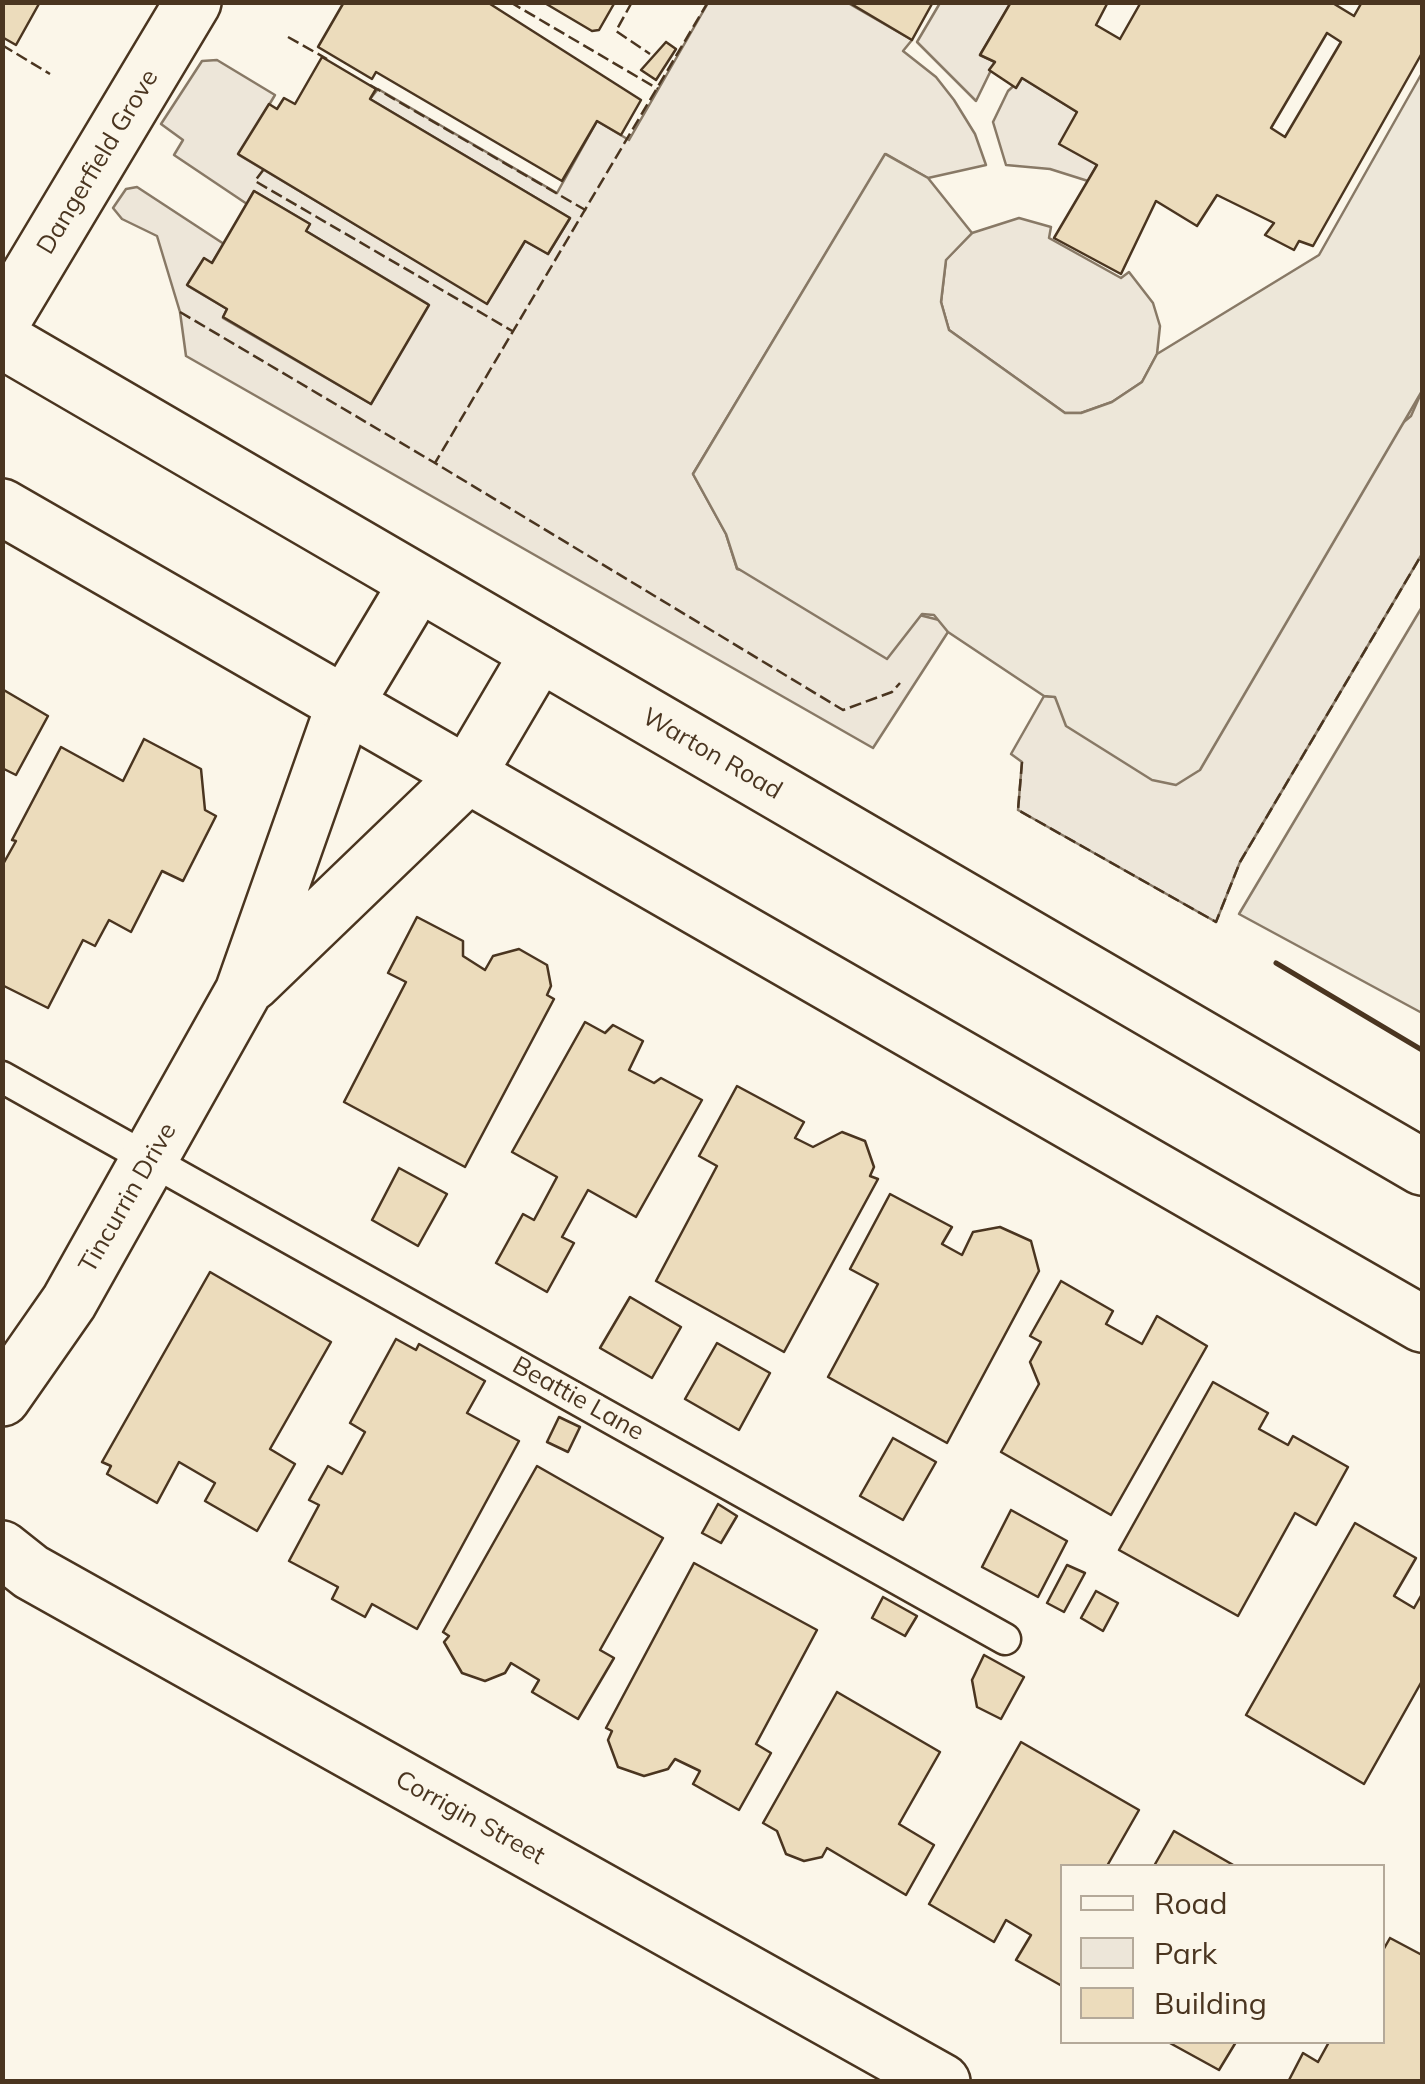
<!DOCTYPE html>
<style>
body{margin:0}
#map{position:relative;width:1425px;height:2084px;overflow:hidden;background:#fbf6e9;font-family:Mulish,sans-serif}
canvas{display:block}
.frame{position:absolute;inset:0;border:5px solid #4a3520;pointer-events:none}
.legend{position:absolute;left:1060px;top:1864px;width:325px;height:180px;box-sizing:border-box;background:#fbf6e9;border:2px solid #b4a999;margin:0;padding:12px 18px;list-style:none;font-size:30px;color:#4a3520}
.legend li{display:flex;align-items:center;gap:20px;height:50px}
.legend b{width:50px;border:2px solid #b4a999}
</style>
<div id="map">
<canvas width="1425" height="2084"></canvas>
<div class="frame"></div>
<ul class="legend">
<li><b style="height:12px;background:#fbf6e9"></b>Road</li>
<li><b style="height:28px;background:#ede6d9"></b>Park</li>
<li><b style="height:28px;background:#ecdcbc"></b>Building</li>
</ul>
</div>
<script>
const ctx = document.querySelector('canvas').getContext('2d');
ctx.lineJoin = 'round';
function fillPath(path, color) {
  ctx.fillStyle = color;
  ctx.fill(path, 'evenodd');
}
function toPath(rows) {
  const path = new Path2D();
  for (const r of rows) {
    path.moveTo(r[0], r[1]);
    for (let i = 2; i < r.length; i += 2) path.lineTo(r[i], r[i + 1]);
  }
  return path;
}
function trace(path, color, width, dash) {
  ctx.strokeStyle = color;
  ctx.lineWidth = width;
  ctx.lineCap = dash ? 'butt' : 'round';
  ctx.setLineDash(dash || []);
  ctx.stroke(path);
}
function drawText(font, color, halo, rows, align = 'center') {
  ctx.font = font + ' Mulish,sans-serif';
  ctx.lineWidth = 8;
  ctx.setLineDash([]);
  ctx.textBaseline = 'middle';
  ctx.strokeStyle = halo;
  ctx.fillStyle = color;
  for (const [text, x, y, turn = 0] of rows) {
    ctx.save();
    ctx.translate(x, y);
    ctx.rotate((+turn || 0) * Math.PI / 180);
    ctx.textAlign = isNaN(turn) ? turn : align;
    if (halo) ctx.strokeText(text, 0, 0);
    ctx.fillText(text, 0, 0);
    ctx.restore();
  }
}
const green = toPath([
 [708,3,848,3,912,40,903,51,936,77,954,100,975,134,986,165,928,178,886,154,693,474,726,534,737,569,943,621,948,632,873,748,186,356,180,312,157,236,122,219,113,208,126,189,137,187,224,244,212,263,188,286,227,309,223,318,371,404,428,304,306,231,310,224,254,191,247,204,174,155,183,140,161,124,202,61,217,60,275,95,239,155,487,303,525,241,548,254,570,218,370,99,378,89,557,193,597,121,629,140,708,3],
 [940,3,1011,3,980,55,995,62,976,101,917,42,940,3],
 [1022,78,1077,112,1097,165,1088,181,1050,169,1006,165,993,122,1008,91,1022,78],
 [1019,218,1051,227,1049,238,1121,278,1129,272,1153,303,1160,326,1157,354,1142,382,1112,402,1081,413,1065,413,949,330,941,302,946,259,972,233,1019,218],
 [1422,391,1422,554,1240,862,1216,922,1018,810,1022,762,1011,754,1044,696,1055,697,1061,706,1411,416,1422,391]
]);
fillPath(green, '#ede6d9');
trace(green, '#887966', 2.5);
const parking = toPath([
 [1422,73,1422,391,1200,770,1176,785,1152,780,1066,726,1055,697,1044,696,948,632,934,615,922,614,887,659,737,568,726,534,693,474,885,154,928,178,972,233,946,260,941,302,949,330,1065,413,1081,413,1112,402,1142,382,1157,354,1319,255,1422,73],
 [1422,607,1422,1013,1239,914,1422,607]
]);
fillPath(parking, '#ede7d9');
trace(parking, '#887966', 2.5);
const building = toPath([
 [2,2,40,2,16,45,2,37,2,2],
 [344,2,487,2,641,100,621,135,597,121,562,181,376,72,372,79,318,47,344,2],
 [543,2,615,2,599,30,592,31,543,2],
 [848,2,933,2,912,40,848,2],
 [1011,2,1108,2,1096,25,1120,39,1141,2,1331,2,1354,16,1362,2,1422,2,1422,53,1313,246,1299,241,1294,250,1265,235,1274,223,1217,195,1197,226,1156,201,1121,274,1054,238,1097,165,1059,144,1077,112,1022,78,1016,88,989,70,995,62,980,55,1011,2],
 [1327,33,1341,42,1285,137,1271,128,1327,33],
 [666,42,676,49,656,80,641,70,666,42],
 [322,57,376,89,370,99,570,218,548,254,525,241,487,304,238,154,269,104,277,109,284,98,295,104,322,57],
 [254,191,310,224,306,231,429,305,371,404,223,317,227,309,187,285,204,258,212,263,254,191],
 [2,689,48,716,16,775,2,768,2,689],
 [144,739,201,769,205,810,216,816,183,881,162,871,131,932,109,920,95,946,83,940,48,1008,2,985,2,866,16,841,12,840,61,747,123,781,144,739],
 [417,917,463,941,463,956,485,970,493,956,519,949,547,965,551,986,547,995,554,999,465,1167,344,1102,406,982,388,973,417,917],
 [585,1022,605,1033,613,1025,643,1041,629,1070,654,1083,661,1078,702,1100,636,1217,588,1190,562,1237,574,1243,547,1292,496,1263,523,1214,534,1220,557,1177,512,1152,585,1022],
 [737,1086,804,1122,795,1138,813,1147,842,1132,865,1141,874,1167,870,1176,878,1179,784,1352,656,1281,717,1166,699,1156,737,1086],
 [399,1168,447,1194,418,1246,372,1220,399,1168],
 [890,1194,952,1227,942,1244,962,1255,973,1232,1000,1227,1031,1241,1039,1271,947,1443,828,1377,878,1284,850,1269,890,1194],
 [210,1272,331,1342,270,1449,295,1464,257,1531,205,1501,215,1483,179,1462,157,1503,107,1474,111,1466,102,1462,210,1272],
 [1061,1281,1113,1311,1106,1324,1142,1344,1157,1316,1207,1346,1111,1515,1001,1452,1039,1384,1030,1362,1041,1342,1030,1336,1061,1281],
 [630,1297,681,1327,652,1378,600,1348,630,1297],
 [396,1339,416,1350,419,1344,485,1381,467,1413,519,1441,417,1629,372,1604,365,1617,332,1599,338,1587,289,1561,319,1505,309,1500,328,1466,342,1474,365,1432,350,1423,396,1339],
 [717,1343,770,1373,739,1430,685,1399,717,1343],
 [1213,1382,1268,1413,1259,1429,1288,1445,1293,1436,1348,1467,1316,1525,1295,1513,1238,1616,1119,1550,1213,1382],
 [559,1417,580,1427,568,1452,547,1442,559,1417],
 [893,1438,936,1462,903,1520,860,1496,893,1438],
 [537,1466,663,1538,600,1650,614,1658,578,1719,532,1692,539,1680,511,1663,505,1673,485,1681,462,1673,444,1642,449,1636,443,1632,537,1466],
 [718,1504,737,1516,721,1543,702,1533,718,1504],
 [1011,1510,1067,1541,1038,1597,982,1567,1011,1510],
 [1355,1523,1416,1558,1394,1596,1414,1608,1422,1594,1422,1681,1364,1784,1246,1715,1355,1523],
 [694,1563,817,1630,756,1744,771,1753,739,1810,693,1784,700,1771,675,1759,668,1769,644,1776,618,1767,608,1740,612,1731,606,1728,694,1563],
 [1067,1565,1085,1573,1064,1612,1047,1603,1067,1565],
 [1096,1591,1118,1603,1103,1631,1081,1618,1096,1591],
 [883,1597,917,1616,905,1636,872,1618,883,1597],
 [984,1655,1024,1677,1001,1719,977,1707,972,1680,984,1655],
 [837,1692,940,1752,899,1824,934,1845,906,1895,827,1848,822,1857,804,1861,786,1854,777,1831,763,1823,837,1692],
 [1021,1742,1139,1810,1107,1866,1062,1866,1062,1986,1016,1960,1031,1935,1006,1920,994,1942,929,1904,1021,1742],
 [1174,1831,1235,1866,1154,1866,1174,1831],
 [1390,1938,1422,1955,1422,2082,1288,2082,1303,2053,1318,2062,1329,2042,1382,2042,1382,1952,1390,1938],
 [1168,2042,1236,2042,1219,2070,1168,2042]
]);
fillPath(building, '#ecdcbc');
trace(building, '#4a3520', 2.5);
const lane = toPath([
 [2,1077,1005,1639]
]);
const street = toPath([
 [2,321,193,2],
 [252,983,466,777,539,653],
 [2,1398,69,1302,243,992,344,706,417,584],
 [2,1549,31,1572,942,2082]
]);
const primary = toPath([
 [2,340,1422,1167],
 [2,507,1422,1324]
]);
trace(lane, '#4a3520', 35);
trace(street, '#4a3520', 60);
trace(primary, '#4a3520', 60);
trace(lane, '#fbf6e9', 30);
trace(street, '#fbf6e9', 55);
trace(primary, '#fbf6e9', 55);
trace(toPath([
 [510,2,658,89],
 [632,2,616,31,650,54],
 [708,2,435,463,843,710,892,692,900,683],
 [288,37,327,59],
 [2,45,50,74],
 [370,85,587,211],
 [264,169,255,181,514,332],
 [180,312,435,463],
 [1022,762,1018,810,1216,922,1240,862,1422,554]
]), '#4a3520', 2.5, [12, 5]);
trace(toPath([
 [1276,963,1422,1050]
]), '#4a3520', 5);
drawText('25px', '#4a3520', '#fbf6e9', [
 ["Dangerfield Grove",98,162,-59],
 ["Warton Road",712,754,30],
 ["Tincurrin Drive",128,1198,-60],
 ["Beattie Lane",578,1399,29],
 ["Corrigin Street",470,1818,29]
]);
</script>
